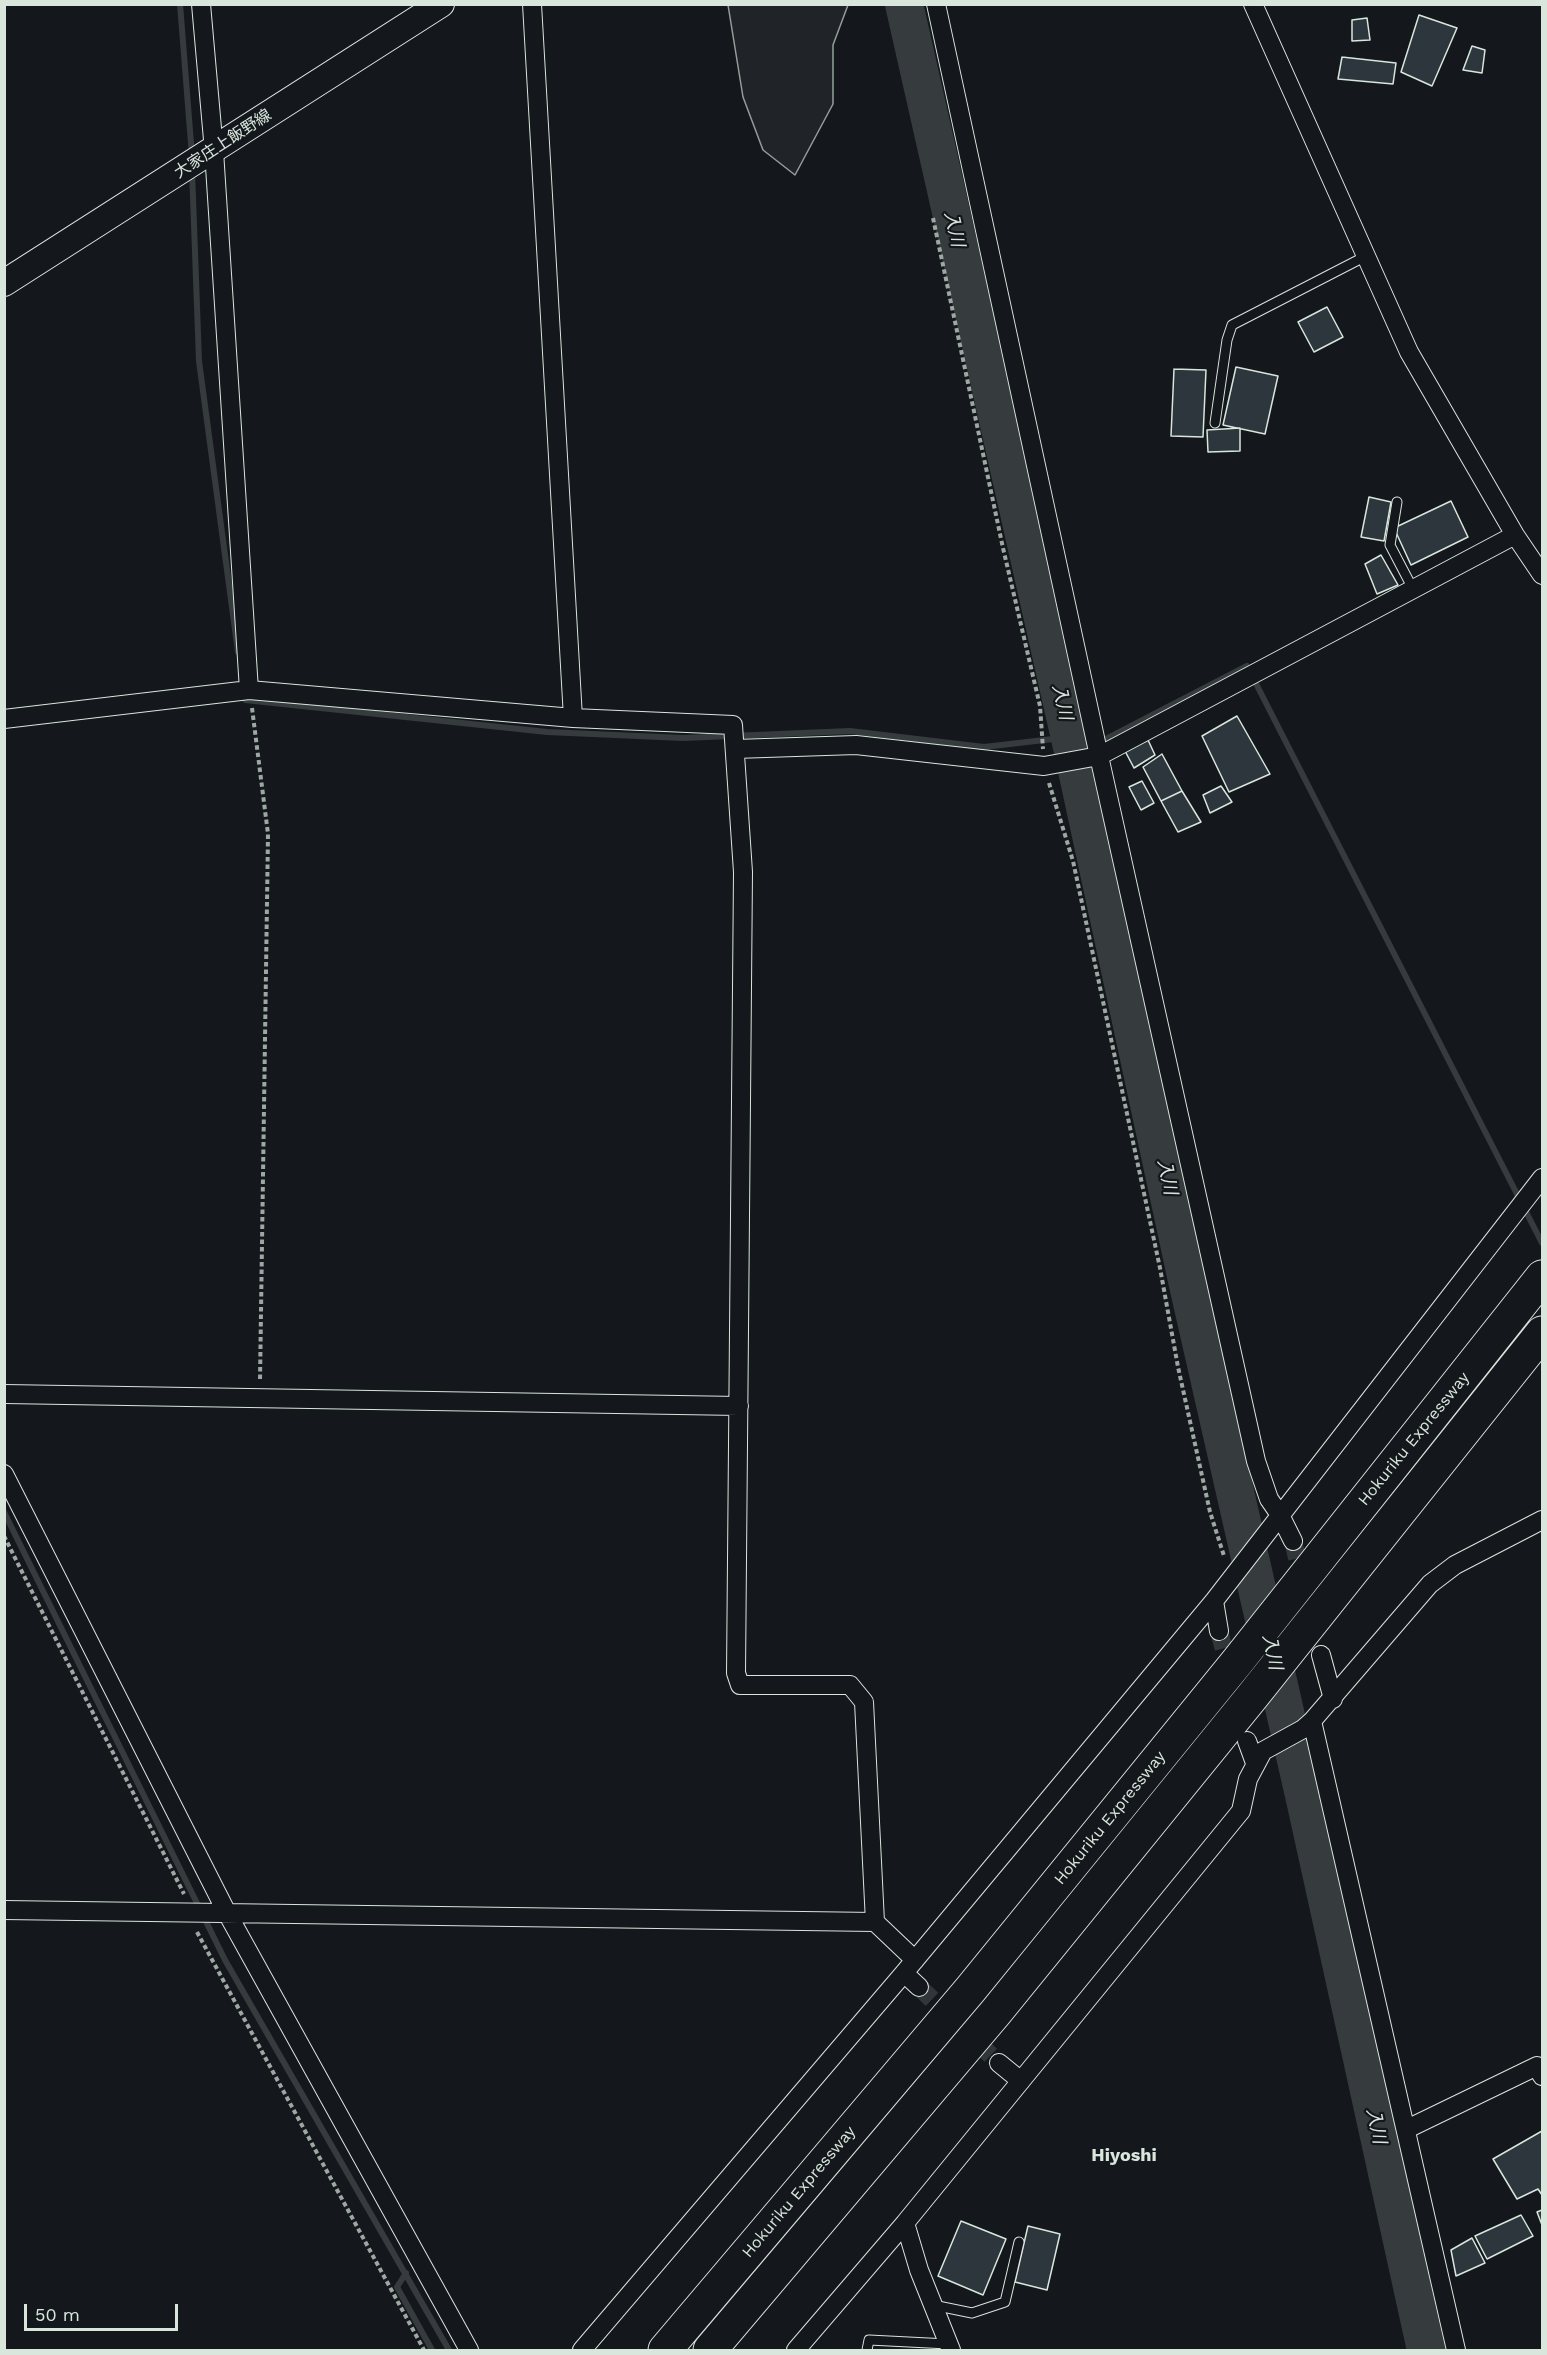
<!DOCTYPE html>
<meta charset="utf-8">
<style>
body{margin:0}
#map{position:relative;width:1547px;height:2355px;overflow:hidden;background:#14181c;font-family:"Work Sans",sans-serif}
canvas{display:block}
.frame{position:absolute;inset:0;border:6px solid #d8e6dc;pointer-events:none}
.scale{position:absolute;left:24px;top:2304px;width:154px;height:27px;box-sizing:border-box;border:3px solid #d8e6dc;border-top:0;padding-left:8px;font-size:18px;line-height:21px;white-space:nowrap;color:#d8e6dc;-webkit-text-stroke:4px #14181c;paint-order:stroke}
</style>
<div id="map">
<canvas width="1547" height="2355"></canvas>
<div class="frame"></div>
<div class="scale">50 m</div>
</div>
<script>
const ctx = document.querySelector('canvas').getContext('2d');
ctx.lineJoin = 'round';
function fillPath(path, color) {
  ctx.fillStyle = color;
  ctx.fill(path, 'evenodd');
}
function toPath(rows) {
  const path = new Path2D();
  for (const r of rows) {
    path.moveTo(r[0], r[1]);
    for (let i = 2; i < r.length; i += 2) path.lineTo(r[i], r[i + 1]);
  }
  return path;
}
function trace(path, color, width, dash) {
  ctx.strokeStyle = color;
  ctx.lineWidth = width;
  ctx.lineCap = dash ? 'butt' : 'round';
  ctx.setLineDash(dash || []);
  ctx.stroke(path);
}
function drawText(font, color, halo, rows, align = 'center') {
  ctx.font = font + ' "Work Sans","Noto Sans JP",sans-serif';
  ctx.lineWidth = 4.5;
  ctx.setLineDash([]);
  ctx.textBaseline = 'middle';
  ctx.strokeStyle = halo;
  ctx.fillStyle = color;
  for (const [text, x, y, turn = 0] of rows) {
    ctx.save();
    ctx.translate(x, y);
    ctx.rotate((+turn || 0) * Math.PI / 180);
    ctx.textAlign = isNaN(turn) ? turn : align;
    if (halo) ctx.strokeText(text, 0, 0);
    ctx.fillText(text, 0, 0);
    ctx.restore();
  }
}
const green = toPath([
 [728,5,848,5,833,45,833,104,795,175,763,150,743,97,728,5]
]);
fillPath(green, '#202428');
trace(green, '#939e99', 1.5);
trace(toPath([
 [180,4,192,156],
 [192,170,199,361,238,652],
 [244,691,245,700,547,732,683,738,850,731,984,747,1070,737],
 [1072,747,1106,739,1247,666,1542,1243],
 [4,1512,225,1960,449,2350],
 [406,2273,397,2287,432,2350]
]), '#363b3e', 6);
trace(toPath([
 [904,4,1072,747,1188,1285,1306,1804,1426,2350]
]), '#363b3e', 38);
const building = toPath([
 [1419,15,1457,28,1432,86,1401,72,1419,15],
 [1367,18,1370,40,1352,41,1352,20,1367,18],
 [1472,46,1485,50,1482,73,1463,70,1472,46],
 [1342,57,1396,63,1393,84,1338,79,1342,57],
 [1327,307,1343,337,1314,352,1298,322,1327,307],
 [1236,367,1278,376,1265,434,1223,425,1236,367],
 [1174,369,1206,370,1203,437,1171,436,1174,369],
 [1240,428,1240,451,1208,452,1207,430,1240,428],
 [1369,497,1391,502,1384,541,1361,537,1369,497],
 [1451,501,1468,537,1411,565,1394,528,1451,501],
 [1381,555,1398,585,1377,594,1365,564,1381,555],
 [1237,716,1270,774,1229,792,1202,736,1237,716],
 [1148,740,1155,755,1134,768,1125,751,1148,740],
 [1162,754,1182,791,1161,801,1143,767,1162,754],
 [1142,781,1154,803,1141,810,1129,787,1142,781],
 [1221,786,1232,802,1210,813,1203,795,1221,786],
 [1182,791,1201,822,1178,832,1161,801,1182,791],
 [1542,2131,1542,2195,1538,2189,1517,2199,1493,2159,1542,2131],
 [1542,2210,1542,2225,1537,2212,1542,2210],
 [1521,2215,1533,2236,1487,2259,1475,2236,1521,2215],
 [961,2221,1006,2239,983,2295,938,2276,961,2221],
 [1028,2226,1060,2234,1047,2290,1015,2282,1028,2226],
 [1472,2238,1485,2263,1456,2276,1451,2250,1472,2238]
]);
fillPath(building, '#2c363c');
trace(building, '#d8e6dc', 1.5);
trace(toPath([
 [1293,1541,1303,1583],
 [1219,1631,1231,1676],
 [919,1987,999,2063]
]), '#313739', 18, [18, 9]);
const service = toPath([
 [1215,423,1227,340,1232,325,1366,256],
 [1397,502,1390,545,1413,589],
 [933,2305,972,2313,1005,2302,1019,2242],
 [867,2350,869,2340,948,2344]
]);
const minor = toPath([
 [201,4,214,151,249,690,573,718,733,725,743,872,736,1673,740,1685,850,1685,864,1702,875,1922],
 [532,4,573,718],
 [936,4,1099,756,1256,1461,1269,1499,1280,1515,1293,1541],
 [1253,4,1409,352,1515,535,1542,575],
 [4,719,249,690],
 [735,749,856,745,1044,766,1099,756,1515,535],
 [4,1394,739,1406],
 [4,1474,227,1913,469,2350],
 [1214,1601,1219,1631],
 [1321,1655,1333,1699],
 [1247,1741,1255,1763],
 [4,1910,875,1922,915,1960],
 [904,1973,919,1987],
 [999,2063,1021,2081],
 [1407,2129,1537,2066,1542,2076],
 [905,2223,919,2270,951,2350],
 [582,2350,904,1973,1214,1601,1542,1178],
 [796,2350,905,2223,1241,1811,1248,1779,1263,1751,1303,1729,1312,1721],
 [1456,2350,1312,1721,1430,1584,1455,1565,1542,1520]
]);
const secondary = toPath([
 [4,283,441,4]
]);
const motorway = toPath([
 [665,2350,970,1990,1237,1662,1542,1277],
 [710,2350,996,2012,1251,1698,1542,1333]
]);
trace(service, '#d8e6dc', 11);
trace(minor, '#d8e6dc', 20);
trace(secondary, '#d8e6dc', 28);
trace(motorway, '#d8e6dc', 35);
trace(toPath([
 [933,218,1003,548,1040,706,1043,749],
 [252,708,268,834,260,1381],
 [1049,783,1073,861,1160,1268,1178,1367,1210,1512,1224,1556],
 [4,1536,184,1894],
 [197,1932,424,2350]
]), '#9da8a2', 4, [4.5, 3]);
trace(service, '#14181c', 9);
trace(minor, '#14181c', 18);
trace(secondary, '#14181c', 26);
trace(motorway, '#14181c', 33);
drawText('16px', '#d8e6dc', '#14181c', [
 ["大家庄上飯野線",223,144,-33],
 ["Hokuriku Expressway",1414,1439,-51],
 ["Hokuriku Expressway",1110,1818,-51],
 ["Hokuriku Expressway",799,2192,-50]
]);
drawText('italic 18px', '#d8e6dc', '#14181c', [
 ["入川",954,229,77],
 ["入川",1062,702,77],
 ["入川",1167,1177,78],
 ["入川",1272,1652,78],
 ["入川",1376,2126,78]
]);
drawText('bold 18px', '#d8e6dc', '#14181c', [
 ["Hiyoshi",1124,2156]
]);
</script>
